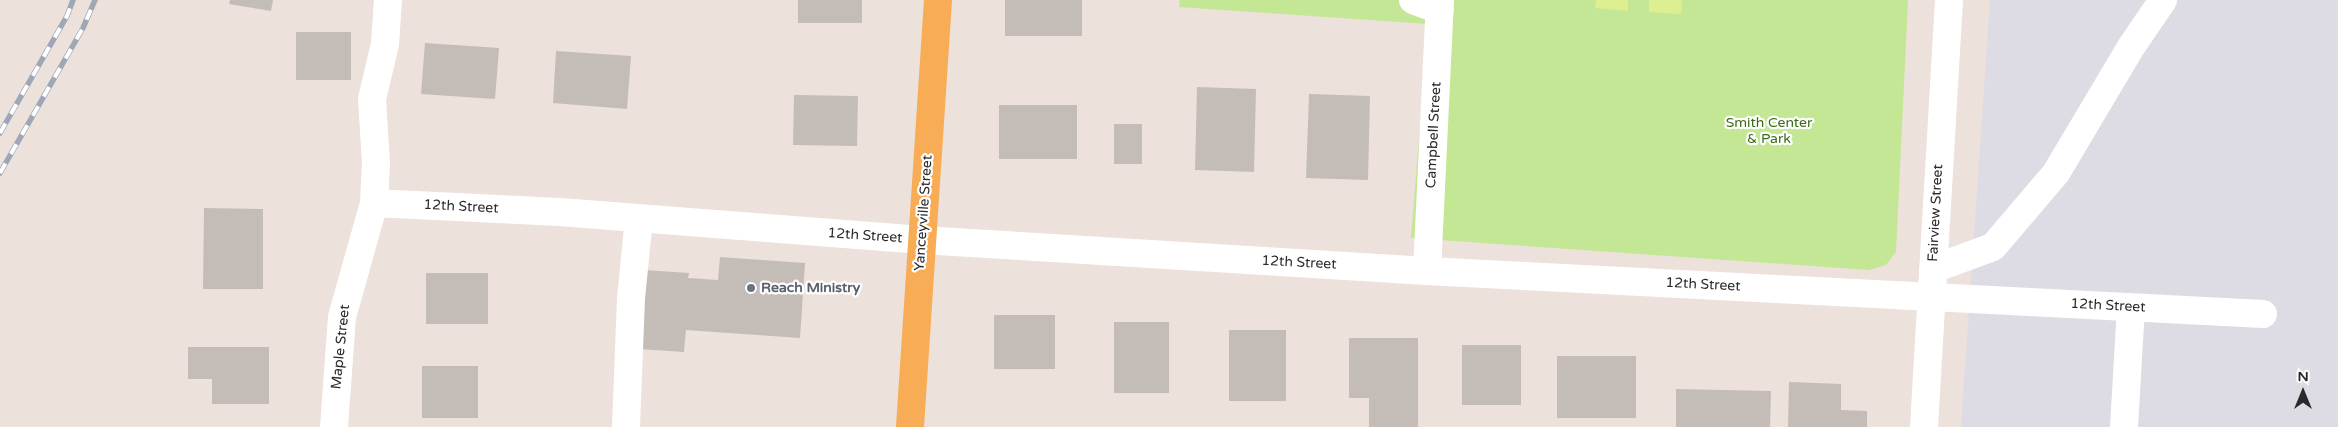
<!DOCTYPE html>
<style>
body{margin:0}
#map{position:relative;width:2338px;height:427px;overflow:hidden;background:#ede1db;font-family:"Varela Round",sans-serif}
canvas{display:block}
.north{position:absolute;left:2278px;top:367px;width:50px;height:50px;-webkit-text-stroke:4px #fff;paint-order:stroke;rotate:0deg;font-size:14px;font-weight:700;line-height:20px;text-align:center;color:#2a2a2a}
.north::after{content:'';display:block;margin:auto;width:18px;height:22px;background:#2a2a2a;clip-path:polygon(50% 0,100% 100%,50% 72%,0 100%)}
</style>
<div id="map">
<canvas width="2338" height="427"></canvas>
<div class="north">N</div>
</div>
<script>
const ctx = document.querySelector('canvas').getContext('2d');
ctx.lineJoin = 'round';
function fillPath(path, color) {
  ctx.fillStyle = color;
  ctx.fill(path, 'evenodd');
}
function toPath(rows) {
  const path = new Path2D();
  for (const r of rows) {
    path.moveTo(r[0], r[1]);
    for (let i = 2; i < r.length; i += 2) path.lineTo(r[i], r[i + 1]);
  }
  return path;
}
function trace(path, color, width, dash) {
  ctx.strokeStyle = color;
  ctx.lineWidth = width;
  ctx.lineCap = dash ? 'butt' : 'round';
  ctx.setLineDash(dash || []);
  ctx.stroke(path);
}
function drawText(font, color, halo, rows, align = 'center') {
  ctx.font = font + ' "Varela Round",sans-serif';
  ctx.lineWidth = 4.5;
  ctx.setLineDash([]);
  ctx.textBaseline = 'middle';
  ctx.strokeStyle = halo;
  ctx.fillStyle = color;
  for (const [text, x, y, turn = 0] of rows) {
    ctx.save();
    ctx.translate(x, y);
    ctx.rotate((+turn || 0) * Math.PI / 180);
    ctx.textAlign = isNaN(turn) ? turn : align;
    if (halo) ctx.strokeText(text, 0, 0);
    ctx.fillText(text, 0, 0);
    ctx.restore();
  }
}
fillPath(toPath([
 [1990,0,2338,0,2338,427,1961,427]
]), '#dddce5');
fillPath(toPath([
 [1180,0,1908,0,1896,252,1886,265,1869,270,1411,238,1428,24,1179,7]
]), '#c4e795');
fillPath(toPath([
 [1596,0,1628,0,1628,11,1595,8],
 [1649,0,1682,0,1681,14,1649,12]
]), '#ddef90');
fillPath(toPath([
 [230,0,273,0,271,11,229,4],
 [798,0,862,0,862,23,798,23],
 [1005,0,1082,0,1082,36,1005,36],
 [296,32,351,32,351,80,296,80],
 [425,43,499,48,495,99,421,94],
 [556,51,631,56,627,109,553,103],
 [1197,87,1256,89,1254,172,1195,170],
 [1309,94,1370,96,1368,180,1306,178],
 [794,95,858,96,857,146,793,145],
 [999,105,1077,105,1077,159,999,159],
 [1114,124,1142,124,1142,164,1114,164],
 [204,208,263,209,263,289,203,289],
 [720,257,805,263,800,338,686,330,684,352,638,349,644,270,689,273,688,278,718,280],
 [426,273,488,273,488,324,426,324],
 [994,315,1055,315,1055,369,994,369],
 [1114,322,1169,322,1169,393,1114,393],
 [1229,330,1286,330,1286,401,1229,401],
 [1349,338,1418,338,1418,427,1369,427,1369,398,1349,398],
 [1462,345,1521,345,1521,405,1462,405],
 [188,347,269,347,269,404,212,404,212,379,188,379],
 [1557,356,1636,356,1636,418,1557,418],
 [422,366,478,366,478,418,422,418],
 [1789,382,1841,384,1841,410,1867,411,1867,427,1788,427],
 [1676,389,1771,391,1770,427,1676,427]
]), '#c4bdb7');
trace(toPath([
 [1413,0,1440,10],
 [374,203,376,163,372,99,385,44,388,0],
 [1933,269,1993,247,2056,173,2131,47,2163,0],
 [1427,271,1440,0],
 [334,427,342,317,374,203,560,212,922,240,1427,271,2263,314],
 [626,427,631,298,639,218],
 [1924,427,1949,0],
 [2124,427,2131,307]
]), '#fff', 28);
trace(toPath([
 [910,427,938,0]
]), '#f8ac55', 28);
const rail = toPath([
 [0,133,67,16,73,0],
 [0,173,83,28,95,0]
]);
trace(rail, '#9ea7b6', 5.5);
trace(rail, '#fff', 4, [11]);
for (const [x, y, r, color] of [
 [751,288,5,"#6b7280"]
]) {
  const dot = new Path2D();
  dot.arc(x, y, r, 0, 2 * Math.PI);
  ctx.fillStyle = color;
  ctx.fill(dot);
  trace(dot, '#fff', 2);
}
drawText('14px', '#3c6b16', '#fff', [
 ["Smith Center",1769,123],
 ["& Park",1769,139]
]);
drawText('14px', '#2a2a2a', '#fff', [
 ["Campbell Street",1434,135,-87],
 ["12th Street",461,207,3],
 ["Yanceyville Street",924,213,-86],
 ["Fairview Street",1936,213,-87],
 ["12th Street",865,236,4],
 ["12th Street",1299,263,3],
 ["12th Street",1703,285,3],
 ["12th Street",2108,306,3],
 ["Maple Street",341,347,-84]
]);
drawText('bold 14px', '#5b616d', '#fff', [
 ["Reach Ministry",761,288]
], 'left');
</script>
